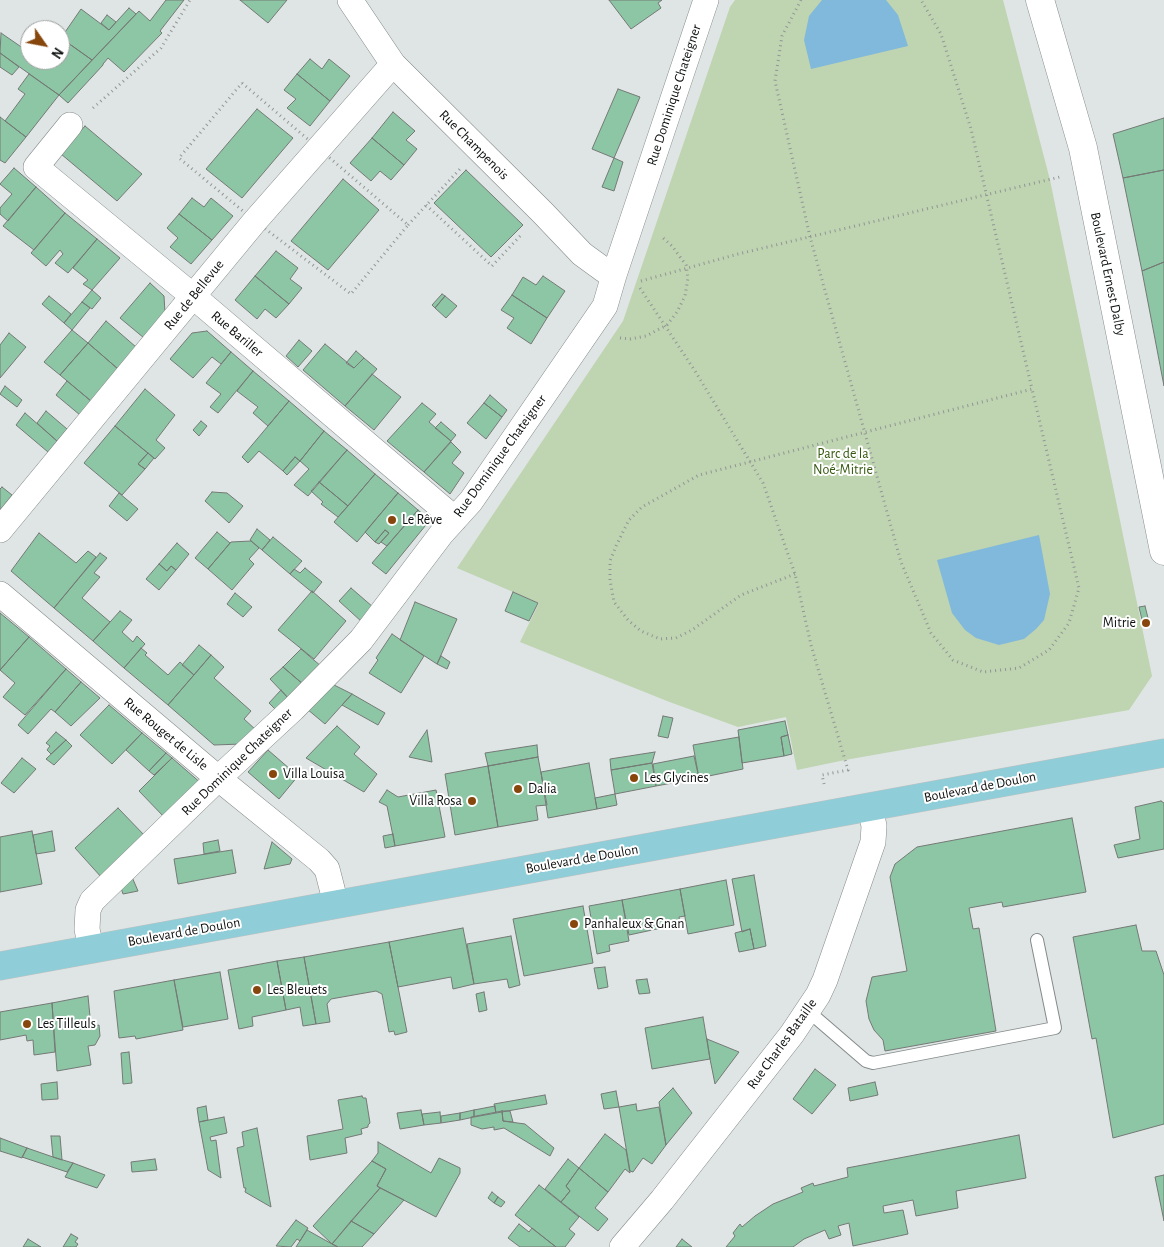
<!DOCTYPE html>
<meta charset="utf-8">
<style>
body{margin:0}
#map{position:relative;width:1164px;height:1247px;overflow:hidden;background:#dee5e4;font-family:"Alegreya Sans",sans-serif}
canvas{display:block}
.north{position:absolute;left:20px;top:20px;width:50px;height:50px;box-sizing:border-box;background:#fff;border:1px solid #9e9f9f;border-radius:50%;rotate:123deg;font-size:14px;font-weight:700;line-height:20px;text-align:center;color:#0d100f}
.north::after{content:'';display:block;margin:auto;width:18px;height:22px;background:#86460c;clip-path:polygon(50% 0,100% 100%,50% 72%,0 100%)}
</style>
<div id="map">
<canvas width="1164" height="1247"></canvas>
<div class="north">N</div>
</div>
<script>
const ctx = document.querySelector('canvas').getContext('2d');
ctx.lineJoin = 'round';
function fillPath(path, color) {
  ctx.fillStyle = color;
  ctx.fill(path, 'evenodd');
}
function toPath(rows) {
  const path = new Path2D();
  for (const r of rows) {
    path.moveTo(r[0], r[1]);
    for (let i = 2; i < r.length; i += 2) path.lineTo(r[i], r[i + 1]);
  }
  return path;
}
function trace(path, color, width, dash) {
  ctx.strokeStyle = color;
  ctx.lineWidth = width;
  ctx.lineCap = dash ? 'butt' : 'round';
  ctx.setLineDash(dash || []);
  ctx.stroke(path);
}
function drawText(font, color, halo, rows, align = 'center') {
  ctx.font = font + ' "Alegreya Sans",sans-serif';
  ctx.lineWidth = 4;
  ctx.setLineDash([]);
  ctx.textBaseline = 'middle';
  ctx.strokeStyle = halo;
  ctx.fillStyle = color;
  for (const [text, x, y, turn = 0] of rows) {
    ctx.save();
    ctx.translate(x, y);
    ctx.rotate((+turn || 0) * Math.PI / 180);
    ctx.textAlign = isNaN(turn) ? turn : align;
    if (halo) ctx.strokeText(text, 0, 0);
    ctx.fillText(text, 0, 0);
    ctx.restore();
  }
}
fillPath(toPath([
 [735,0,1003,0,1050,180,1152,676,1129,710,845,760,797,770,786,717,738,727,667,701,520,642,539,603,457,568,623,321,730,7]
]), '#bfd4b0');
fillPath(toPath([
 [822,0,886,0,898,15,908,46,811,69,804,40,809,16],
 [1039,535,1050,594,1044,620,1036,629,1024,639,999,645,976,638,965,630,952,613,937,560]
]), '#80b9db');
const building = toPath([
 [166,0,184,0,160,31,162,33,124,72,108,58,103,64,103,65,68,103,59,95,139,11,150,21,166,0],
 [240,0,287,0,268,23,240,0],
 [609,0,662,0,658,3,661,8,631,29,609,0],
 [129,8,136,14,92,60,61,38,81,9,109,30,129,8],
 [107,15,116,22,109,30,101,23,107,15],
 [1,33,30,53,30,60,41,60,44,62,46,60,60,60,61,38,92,60,59,95,0,53,1,33],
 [0,53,19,67,12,75,0,67,0,53],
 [310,59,322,69,329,59,350,76,330,101,297,74,310,59],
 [29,74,59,95,26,137,5,121,25,94,18,89,29,74],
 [297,74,330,101,310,126,287,108,296,99,284,90,297,74],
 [618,89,640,97,614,158,592,149,618,89],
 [257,109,293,138,242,198,206,169,257,109],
 [393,112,415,131,406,140,417,149,404,165,372,138,393,112],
 [0,117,26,137,5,163,0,160,0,117],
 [1164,118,1164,170,1123,178,1113,134,1164,118],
 [85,126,142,174,117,201,61,154,85,126],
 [372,138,404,165,391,180,380,171,371,181,350,163,372,138],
 [614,158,623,162,614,191,602,187,614,158],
 [14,168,36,187,8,221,0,214,0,208,12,194,0,184,14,168],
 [466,170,523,225,491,257,434,203,466,170],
 [1164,170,1164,262,1142,271,1123,178,1164,170],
 [343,179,379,210,328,270,291,241,343,179],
 [36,187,65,213,34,250,3,226,36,187],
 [192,198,204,207,211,198,233,216,212,240,179,214,192,198],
 [65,213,97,239,68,273,55,263,63,254,60,250,46,266,31,253,65,213],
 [179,214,212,240,191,264,170,247,178,238,167,228,179,214],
 [97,239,120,258,92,290,83,284,88,280,73,268,97,239],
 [276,251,298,268,290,279,302,288,289,304,255,276,276,251],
 [1164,262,1164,386,1142,271,1164,262],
 [255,276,289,304,276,318,265,309,257,319,235,300,255,276],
 [543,276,565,291,547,318,512,295,523,277,536,285,543,276],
 [150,283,164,296,165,313,144,338,120,318,150,283],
 [92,290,101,298,92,309,82,302,92,290],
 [442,294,445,296,435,308,432,305,442,294],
 [512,295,547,318,531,344,507,328,514,318,501,310,512,295],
 [49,296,71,314,64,323,42,304,49,296],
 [445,296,457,306,446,318,435,308,445,296],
 [82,302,90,308,72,330,64,323,82,302],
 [106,321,136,347,118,369,88,343,106,321],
 [72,330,88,343,60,375,44,362,72,330],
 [207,331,231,352,221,364,212,357,193,378,170,359,192,333,207,331],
 [9,333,26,347,0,378,0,345,9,333],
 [299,340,312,351,298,367,286,356,299,340],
 [88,343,118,369,91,401,60,375,88,343],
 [325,344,354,368,364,358,377,369,345,406,303,370,325,344],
 [356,351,364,358,354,368,346,363,356,351],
 [231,352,253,371,218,413,210,407,221,394,206,383,231,352],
 [253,371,289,401,268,426,253,413,258,407,237,391,253,371],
 [372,374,401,397,374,430,345,406,372,374],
 [67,381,91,401,80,415,56,395,67,381],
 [5,386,22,400,17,407,0,394,5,386],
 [145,389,175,415,156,440,165,448,155,459,115,426,145,389],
 [490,395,507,410,502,417,484,403,490,395],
 [289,401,324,431,300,461,295,457,283,471,259,451,248,463,242,457,289,401],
 [422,403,436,414,429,422,451,441,424,472,387,441,422,403],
 [484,403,502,417,486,439,467,423,484,403],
 [46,411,67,429,57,441,37,423,46,411],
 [25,413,57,441,48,452,16,425,25,413],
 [201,421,207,426,199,436,193,430,201,421],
 [441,422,456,435,451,441,435,428,441,422],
 [115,426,148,453,138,464,145,469,122,495,84,463,115,426],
 [324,431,347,450,308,496,294,485,309,469,300,461,324,431],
 [451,442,461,452,452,463,464,473,450,494,424,472,451,442],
 [347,450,375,474,348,506,319,482,347,450],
 [148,453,154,458,145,469,138,464,148,453],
 [295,457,300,461,287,475,283,471,295,457],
 [375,474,398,493,357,542,334,522,375,474],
 [319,482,348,506,338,517,321,504,323,502,311,491,319,482],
 [2,487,12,495,0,510,0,489,2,487],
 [212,492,227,493,243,506,229,523,205,501,212,492],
 [119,493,138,509,127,521,109,506,119,493],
 [398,493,418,510,387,546,381,542,389,533,385,530,375,542,365,532,398,493],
 [418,510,430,520,386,574,372,563,418,510],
 [257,529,270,540,262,550,250,540,257,529],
 [385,530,389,533,379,544,375,542,385,530],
 [217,532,230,543,208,569,195,558,217,532],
 [39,533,76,563,88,551,96,557,54,608,11,571,39,533],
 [273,537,302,561,290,574,262,550,273,537],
 [251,541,259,548,249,559,254,564,232,590,208,569,231,542,251,541],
 [177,543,189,554,176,570,171,566,167,571,159,564,177,543],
 [100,553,107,558,94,573,100,577,82,598,110,622,93,641,54,608,100,553],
 [159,564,167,571,171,566,176,570,159,590,146,579,159,564],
 [305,568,322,582,313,593,290,574,294,569,300,573,305,568],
 [351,588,373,607,362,622,339,601,351,588],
 [312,591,346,621,314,659,278,630,312,591],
 [513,592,538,603,529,621,505,611,513,592],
 [235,593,252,607,243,617,227,604,235,593],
 [415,602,457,619,437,664,400,640,415,602],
 [1145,606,1149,622,1143,624,1139,607,1145,606],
 [120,611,132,620,122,632,133,642,137,636,145,644,124,668,93,641,120,611],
 [0,613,29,637,0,670,0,613],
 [392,634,424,656,401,693,369,673,378,660,376,658,392,634],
 [29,637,66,669,25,715,3,697,15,683,0,670,29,637],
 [199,645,211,655,194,675,182,665,199,645],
 [141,648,147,653,145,655,168,675,180,662,194,675,168,705,124,668,141,648],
 [301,649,322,667,304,685,283,667,301,649],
 [211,655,224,667,214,678,251,711,244,719,256,730,242,744,214,745,168,705,211,655],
 [441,656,450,662,447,669,437,664,441,656],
 [283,667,304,685,289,699,270,679,283,667],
 [66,669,81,682,55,712,51,709,28,734,18,725,66,669],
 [81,682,100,698,71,726,55,712,81,682],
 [330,683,352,694,325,724,307,709,330,683],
 [281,690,289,699,276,710,269,703,281,690],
 [352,694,385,713,378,725,342,705,352,694],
 [109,705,142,733,112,764,80,735,109,705],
 [663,716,673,718,668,738,658,736,663,716],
 [785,721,788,735,781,737,784,756,742,763,738,730,785,721],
 [337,726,360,747,354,754,377,774,364,792,306,758,337,726],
 [427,730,432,762,409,757,427,730],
 [56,732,66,740,51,754,47,750,50,746,46,743,56,732],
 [142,733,166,753,149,771,126,750,142,733],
 [788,735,792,754,784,756,781,737,788,735],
 [739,737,743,769,699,778,693,745,739,737],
 [66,740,72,746,54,765,46,759,66,740],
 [537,745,538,757,488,766,485,753,537,745],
 [268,750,298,776,279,799,248,772,268,750],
 [655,752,652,763,611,770,610,759,655,752],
 [166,753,172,758,154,775,149,771,166,753],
 [694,756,699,778,656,786,653,764,694,756],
 [538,757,547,805,536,806,538,820,498,827,488,766,538,757],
 [22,758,36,769,14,793,1,783,22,758],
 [172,758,202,784,165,818,139,791,172,758],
 [589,763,597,809,548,818,541,772,589,763],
 [652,763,656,786,615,794,611,770,652,763],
 [488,766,498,827,455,835,445,774,488,766],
 [387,790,398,797,436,790,445,837,395,846,387,806,379,802,387,790],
 [615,794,617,805,597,809,595,798,615,794],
 [1161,801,1164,803,1164,849,1118,858,1114,845,1140,839,1135,807,1161,801],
 [118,808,146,837,102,878,75,848,118,808],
 [1072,818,1086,892,1003,907,1002,902,969,908,973,929,979,928,996,1031,885,1051,883,1040,874,1030,869,1019,866,1001,872,977,907,971,890,877,895,864,917,847,1072,818],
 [32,831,42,884,0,892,0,837,32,831],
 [52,831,55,851,36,854,33,835,52,831],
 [393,834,395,846,385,848,383,836,393,834],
 [218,840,220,851,204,854,203,843,218,840],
 [272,842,292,859,290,864,264,869,272,842],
 [232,850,236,873,178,884,174,859,232,850],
 [754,875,766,946,754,949,750,929,742,932,732,879,754,875],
 [132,877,138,891,123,894,121,888,132,877],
 [726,880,734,925,688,934,680,889,726,880],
 [680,889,685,916,679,917,680,924,629,935,622,900,680,889],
 [622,900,629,941,609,945,610,951,597,954,589,906,622,900],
 [583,906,593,963,524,976,513,919,583,906],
 [1136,925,1142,951,1156,951,1164,975,1164,1124,1113,1138,1096,1038,1092,1039,1073,937,1136,925],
 [463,928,474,984,453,989,451,977,398,987,389,942,463,928],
 [750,929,754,949,739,952,735,933,750,929],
 [511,936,520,985,509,988,507,979,474,984,467,944,511,936],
 [389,942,407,1032,395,1035,394,1031,389,1032,382,994,376,991,331,999,327,1004,330,1022,316,1024,304,957,389,942],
 [304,957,316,1024,303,1026,300,1007,286,1010,277,961,304,957],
 [277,961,286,1010,252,1017,253,1026,239,1029,228,970,277,961],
 [605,967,608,987,598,989,594,968,605,967],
 [220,972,228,1019,183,1027,174,980,220,972],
 [647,979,650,993,639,994,636,980,647,979],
 [174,980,183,1030,136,1039,135,1036,119,1038,114,991,174,980],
 [484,992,487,1010,479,1012,476,994,484,992],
 [88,996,91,1027,99,1025,100,1036,95,1045,88,1046,91,1065,57,1071,52,1003,88,996],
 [52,1003,55,1052,34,1055,33,1040,27,1041,26,1035,0,1040,0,1012,52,1003],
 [703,1017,710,1059,652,1069,645,1028,703,1017],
 [707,1039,739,1052,715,1084,710,1059,707,1039],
 [129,1052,132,1083,123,1084,121,1053,129,1052],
 [815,1069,836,1085,812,1114,793,1099,815,1069],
 [57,1082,58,1099,42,1100,41,1084,57,1082],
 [875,1082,878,1095,850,1101,848,1088,875,1082],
 [673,1088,692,1113,666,1145,659,1102,673,1088],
 [616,1091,619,1107,604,1109,601,1094,616,1091],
 [545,1095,547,1104,496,1113,494,1104,545,1095],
 [362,1096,363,1098,366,1098,370,1123,368,1125,368,1127,361,1129,362,1134,345,1138,347,1153,310,1160,307,1136,343,1129,338,1100,362,1096],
 [636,1104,637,1111,659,1107,666,1145,652,1164,643,1158,633,1172,630,1171,619,1107,636,1104],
 [206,1106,208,1120,199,1122,197,1108,206,1106],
 [495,1106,496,1113,474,1117,474,1110,495,1106],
 [421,1110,424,1125,400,1129,397,1113,421,1110],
 [474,1110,474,1117,460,1120,460,1113,474,1110],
 [502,1111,510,1111,513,1122,503,1121,502,1111],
 [502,1111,503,1121,525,1124,554,1148,550,1156,504,1128,494,1130,494,1127,482,1129,471,1125,471,1117,502,1111],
 [440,1112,441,1123,424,1125,422,1114,440,1112],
 [460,1113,460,1120,441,1123,441,1116,460,1113],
 [224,1117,227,1133,210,1137,211,1141,216,1140,221,1178,208,1170,199,1122,224,1117],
 [257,1128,271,1207,245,1192,246,1188,244,1188,237,1148,244,1146,242,1132,257,1128],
 [605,1134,626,1150,630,1173,625,1169,608,1192,579,1168,605,1134],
 [1019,1135,1026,1178,956,1191,958,1208,916,1216,913,1200,883,1206,884,1213,903,1210,908,1234,853,1246,849,1223,838,1226,841,1235,829,1239,825,1230,804,1239,793,1247,726,1247,735,1236,733,1233,740,1224,742,1227,755,1216,773,1204,803,1192,801,1188,813,1183,814,1186,848,1177,847,1168,1019,1135],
 [51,1136,60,1136,62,1160,53,1157,51,1136],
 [0,1138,27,1148,22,1158,0,1151,0,1138],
 [378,1142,431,1173,439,1158,460,1168,460,1173,436,1217,377,1186,386,1169,372,1161,378,1153,378,1142],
 [27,1148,53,1157,73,1163,67,1172,22,1157,27,1148],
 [155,1159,157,1170,132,1172,131,1162,155,1159],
 [568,1159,579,1168,566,1186,570,1191,561,1202,545,1189,568,1159],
 [372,1161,386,1169,377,1186,380,1188,332,1244,313,1226,372,1161],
 [73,1163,105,1175,97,1188,65,1177,73,1163],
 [579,1168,608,1192,595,1208,608,1219,598,1231,561,1202,570,1191,566,1186,579,1168],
 [1164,1175,1164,1221,1155,1177,1164,1175],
 [539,1185,579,1217,569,1229,575,1234,565,1247,556,1247,515,1215,539,1185],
 [380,1188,404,1200,374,1234,351,1221,380,1188],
 [492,1192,498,1197,494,1203,488,1198,492,1192],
 [498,1197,505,1202,501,1207,494,1203,498,1197],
 [296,1220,308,1228,300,1241,297,1239,291,1247,276,1246,296,1220],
 [351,1221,374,1234,362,1247,338,1247,332,1244,351,1221],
 [519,1224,529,1232,532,1228,556,1247,520,1247,508,1238,519,1224],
 [307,1230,332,1244,338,1247,296,1247,307,1230],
 [71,1234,78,1238,75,1242,78,1244,76,1247,63,1247,71,1234],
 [28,1239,41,1247,23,1247,28,1239],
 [682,1239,692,1247,676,1247,682,1239]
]);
fillPath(building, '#8cc6a4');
trace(building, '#747976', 1);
const service = toPath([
 [808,1011,866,1061,873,1063,1055,1028,1037,940]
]);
const minor = toPath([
 [350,0,393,64,543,213,582,254,604,270,614,275],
 [70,125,36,167,194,297,455,519],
 [0,530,255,221,393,64],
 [0,594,219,779,319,860,327,869,336,904],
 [91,949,87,929,88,910,92,901,225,772,293,709,361,640,442,533,471,501,605,306,614,275,706,0],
 [622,1247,662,1200,792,1034,818,995,825,980,873,842,874,826,870,807]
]);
const tertiary = toPath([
 [1040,0,1083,148,1164,551]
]);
const primary = toPath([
 [0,966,1164,753]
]);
trace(service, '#858b8a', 14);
trace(minor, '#858b8a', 26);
trace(tertiary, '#858b8a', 29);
trace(primary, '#c0c1c1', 29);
trace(toPath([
 [801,0,782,36,775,81,810,237,901,562,931,633,953,660,983,672,1019,668,1049,650,1069,623,1079,588,1032,389],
 [242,83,408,225,351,294,255,221,179,158,242,83],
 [93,108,161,48,190,0],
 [426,205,492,266,522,234],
 [408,225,460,169],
 [641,281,738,254,1060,177],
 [640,288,695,371,763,483,795,574,811,645,848,770,822,775,824,784],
 [620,338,630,339,646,336,667,325,677,312,685,296,688,278,686,265,672,246,662,237],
 [795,574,741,595,692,630,676,638,660,639,641,631,628,620,614,602,610,580,610,561,616,546,629,520,642,507,699,475,1032,389,971,129,941,34,921,0]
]), '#919695', 3, [1, 4]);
trace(service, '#fff', 12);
trace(minor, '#fff', 25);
trace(tertiary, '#fff', 28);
trace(primary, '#8fced8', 28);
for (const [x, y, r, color] of [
 [392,520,5,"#86460c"],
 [1146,623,5,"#86460c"],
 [273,774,5,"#86460c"],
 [634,778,5,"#86460c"],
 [518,789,5,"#86460c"],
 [472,801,5,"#86460c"],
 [574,924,5,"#86460c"],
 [257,990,5,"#86460c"],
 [27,1024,5,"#86460c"]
]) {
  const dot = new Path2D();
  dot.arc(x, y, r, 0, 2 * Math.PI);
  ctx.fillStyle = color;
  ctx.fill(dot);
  trace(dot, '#fff', 2);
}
drawText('14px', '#0d100f', '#fff', [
 ["Rue Dominique Chateigner",674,95,-72],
 ["Rue Champenois",474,145,45],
 ["Boulevard Ernest Dalby",1108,274,78],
 ["Rue de Bellevue",194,295,-51],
 ["Rue Bariller",237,334,40],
 ["Rue Dominique Chateigner",500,456,-54],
 ["Rue Rouget de Lisle",166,734,40],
 ["Rue Dominique Chateigner",237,762,-44],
 ["Boulevard de Doulon",980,787,-11],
 ["Boulevard de Doulon",582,859,-10],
 ["Boulevard de Doulon",184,932,-10],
 ["Rue Charles Bataille",782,1044,-54]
]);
drawText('14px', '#35580f', '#fff', [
 ["Parc de la",843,454],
 ["Noé-Mitrie",843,470]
]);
drawText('14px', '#0d100f', '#fff', [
 ["Le Rêve",402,520],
 ["Mitrie",1136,623,"right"],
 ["Villa Louisa",283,774],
 ["Les Glycines",644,778],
 ["Dalia",528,789],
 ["Villa Rosa",462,801,"right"],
 ["Panhaleux & Gnan",584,924],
 ["Les Bleuets",267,990],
 ["Les Tilleuls",37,1024]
], 'left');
</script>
